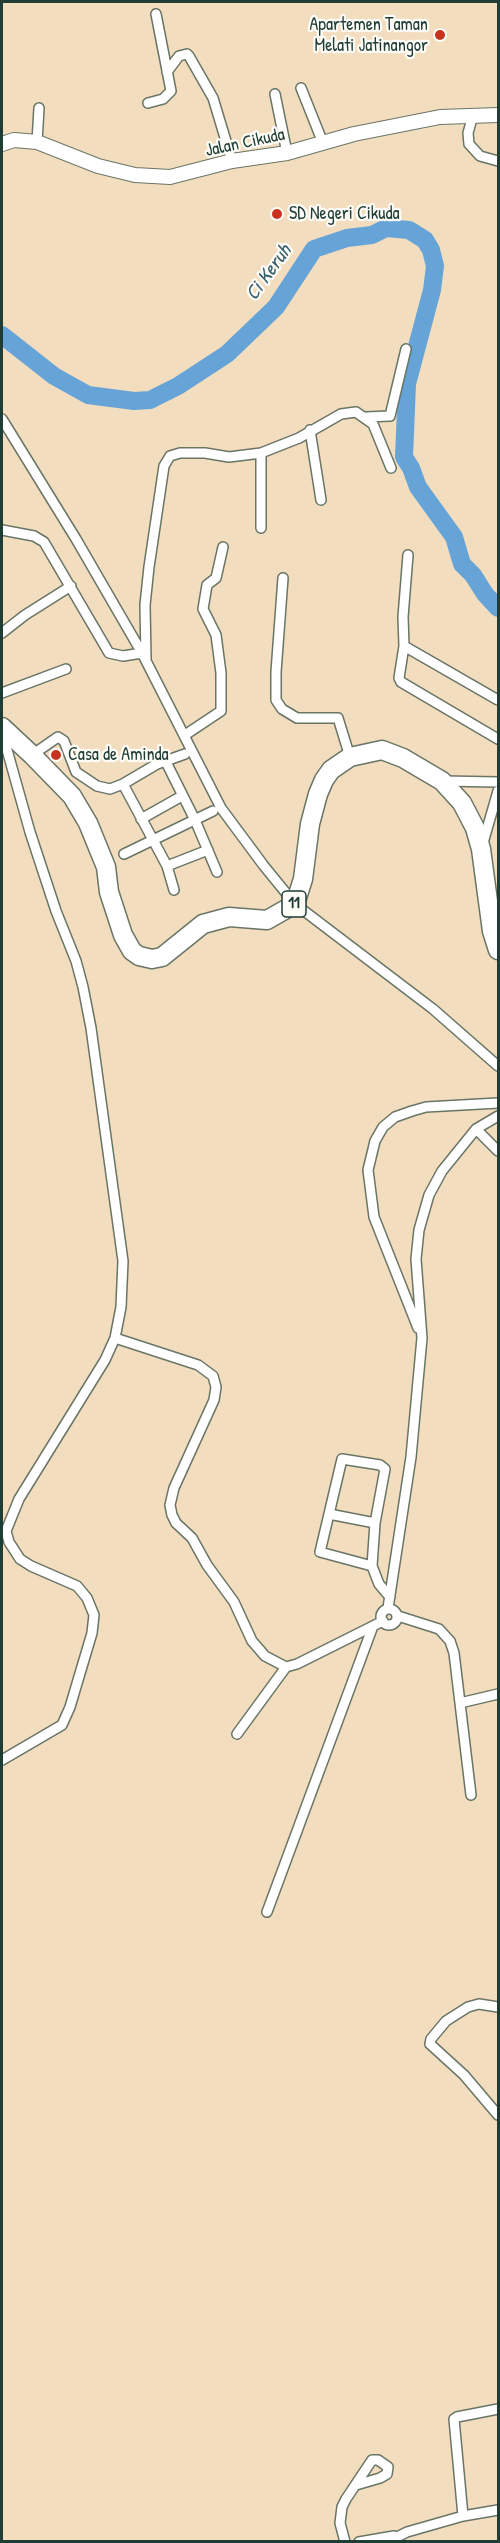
<!DOCTYPE html>
<style>
body{margin:0}
#map{position:relative;width:500px;height:2543px;overflow:hidden;background:#f3ddbf;font-family:"Patrick Hand",sans-serif}
canvas{display:block}
.frame{position:absolute;inset:0;border:3px solid #1f3d34;pointer-events:none}
</style>
<div id="map">
<canvas width="500" height="2543"></canvas>
<div class="frame"></div>
</div>
<script>
const ctx = document.querySelector('canvas').getContext('2d');
ctx.lineJoin = 'round';
function toPath(rows) {
  const path = new Path2D();
  for (const r of rows) {
    if (r.length === 3) {
      path.moveTo(r[0] + r[2], r[1]);
      path.arc(r[0], r[1], r[2], 0, 2 * Math.PI);
      continue;
    }
    path.moveTo(r[0], r[1]);
    for (let i = 2; i < r.length; i += 2) path.lineTo(r[i], r[i + 1]);
  }
  return path;
}
function trace(path, color, width, dash) {
  ctx.strokeStyle = color;
  ctx.lineWidth = width;
  ctx.lineCap = dash ? 'butt' : 'round';
  ctx.setLineDash(dash || []);
  ctx.stroke(path);
}
function drawText(font, color, halo, rows, align = 'center') {
  ctx.font = font + ' "Patrick Hand",sans-serif';
  ctx.lineWidth = 4.5;
  ctx.setLineDash([]);
  ctx.textBaseline = 'middle';
  ctx.strokeStyle = halo;
  ctx.fillStyle = color;
  for (const [text, x, y, turn = 0] of rows) {
    ctx.save();
    ctx.translate(x, y);
    ctx.rotate((+turn || 0) * Math.PI / 180);
    ctx.textAlign = isNaN(turn) ? turn : align;
    if (halo) ctx.strokeText(text, 0, 0);
    ctx.fillText(text, 0, 0);
    ctx.restore();
  }
}
trace(toPath([
 [2,335,54,376,88,395,134,401,150,400,178,386,227,354,276,307,314,249,347,238,372,235,386,228,409,230,425,240,431,250,435,266,432,290,407,384,404,457,411,468,418,487,454,537,462,564,473,575,485,594,498,608]
]), '#66a4d8', 18);
const street = toPath([
 [167,72,179,56,187,54,189,56,213,98,232,161],
 [301,88,323,143],
 [275,94,287,153],
 [148,103,163,99,171,91,156,14],
 [473,115,468,133,469,144,480,156,498,161],
 [37,142,39,108],
 [366,417,390,416,406,349],
 [2,419,76,539,142,653,221,808,264,866,295,904,433,1009,498,1066],
 [310,430,321,500],
 [261,453,261,528],
 [2,530,34,536,44,542,109,653,123,656,142,653],
 [408,555,403,617,404,646,399,678,401,682,498,739],
 [283,578,276,672,276,700,282,709,297,718,338,718,350,757],
 [2,633,25,615,71,586],
 [404,646,498,700],
 [146,659,145,605,149,567,164,466,170,456,180,453,205,453,229,457,261,453,299,438,341,414,356,412,373,424,391,468],
 [2,693,66,669],
 [185,735,221,711,221,673,216,635,203,609,207,585,216,578,223,547],
 [32,755,58,737,64,741,76,772,97,786,110,789,123,784,157,764,185,754],
 [166,762,195,820,217,872],
 [442,781,498,782],
 [123,784,167,866,174,890],
 [141,819,182,796],
 [483,843,498,791],
 [124,854,213,811],
 [167,866,208,850],
 [476,1129,498,1151],
 [418,1328,374,1217,368,1170,375,1141,383,1127,395,1117,412,1111,426,1107,498,1103],
 [115,1338,198,1365,213,1376,216,1387,214,1400,174,1488,170,1505,172,1515,176,1523,192,1538,207,1565,234,1602,252,1641,265,1656,286,1667,297,1664,383,1621],
 [329,1514,375,1523],
 [372,1566,320,1552,342,1459,380,1465,385,1469,375,1523,372,1566,379,1584,390,1597],
 [388,1608,411,1457,422,1338,416,1259,419,1230,429,1195,442,1171,476,1129,498,1116],
 [389,1617,8],
 [398,1616,439,1629,450,1641,454,1653,471,1795],
 [460,1703,498,1694],
 [237,1734,286,1667],
 [2,1760,62,1725,70,1707,92,1633,94,1615,87,1598,77,1586,31,1566,20,1559,9,1542,6,1531,19,1499,105,1360,115,1338,121,1307,123,1261,91,1028,83,987,76,961,56,911,30,832,2,732],
 [267,1912,373,1626],
 [498,2007,479,2004,468,2007,446,2021,431,2039,430,2044,464,2075,498,2115],
 [463,2516,454,2419,457,2417,498,2409],
 [345,2542,340,2523,342,2507,346,2499,372,2460,378,2460,388,2467,387,2474,380,2478,356,2485],
 [359,2542,394,2536],
 [387,2542,407,2532,463,2516,498,2510]
]);
const secondary = toPath([
 [2,144,14,140,37,142,98,166,135,175,170,177,232,161,287,153,354,134,440,117,498,115]
]);
const highway = toPath([
 [2,727,32,755,72,796,88,823,106,867,109,892,123,935,132,951,139,956,152,959,162,957,203,924,229,917,267,920,295,904,303,879,310,824,318,794,324,780,331,770,350,757,382,750,403,758,442,781,462,803,475,828,481,849,492,931,498,950]
]);
trace(street, '#697565', 12);
trace(secondary, '#697565', 16);
trace(highway, '#697565', 21);
trace(street, '#fff', 9);
trace(secondary, '#fff', 14);
trace(highway, '#fff', 18);
for (const [x, y, r, color] of [
 [440,35,6,"#c8321e"],
 [277,214,6,"#c8321e"],
 [56,755,6,"#c8321e"]
]) {
  const dot = new Path2D();
  dot.arc(x, y, r, 0, 2 * Math.PI);
  ctx.fillStyle = color;
  ctx.fill(dot);
  trace(dot, '#fdfcf7', 2);
}
for (const [x, y, w] of [
 [294,904,24]
]) {
  const box = new Path2D();
  box.roundRect(x - w / 2, y - 13, w, 26, 4.5);
  ctx.fillStyle = '#fdfcf7';
  ctx.fill(box);
  trace(box, '#1f3d34', 1.5);
}
drawText('bold 16px', '#1f3d34', null, [
 ["11",294,904]
]);
drawText('18px', '#1f3d34', '#fdfcf7', [
 ["Apartemen Taman",428,25,"right"],
 ["Melati Jatinangor",428,46,"right"],
 ["SD Negeri Cikuda",289,214],
 ["Casa de Aminda",68,755]
], 'left');
drawText('18px', '#1f3d34', '#fdfcf7', [
 ["Jalan Cikuda",245,143,-12]
]);
drawText('italic 20px', '#38616d', '#fdfcf7', [
 ["Ci Keruh",269,273,-54]
]);
</script>
